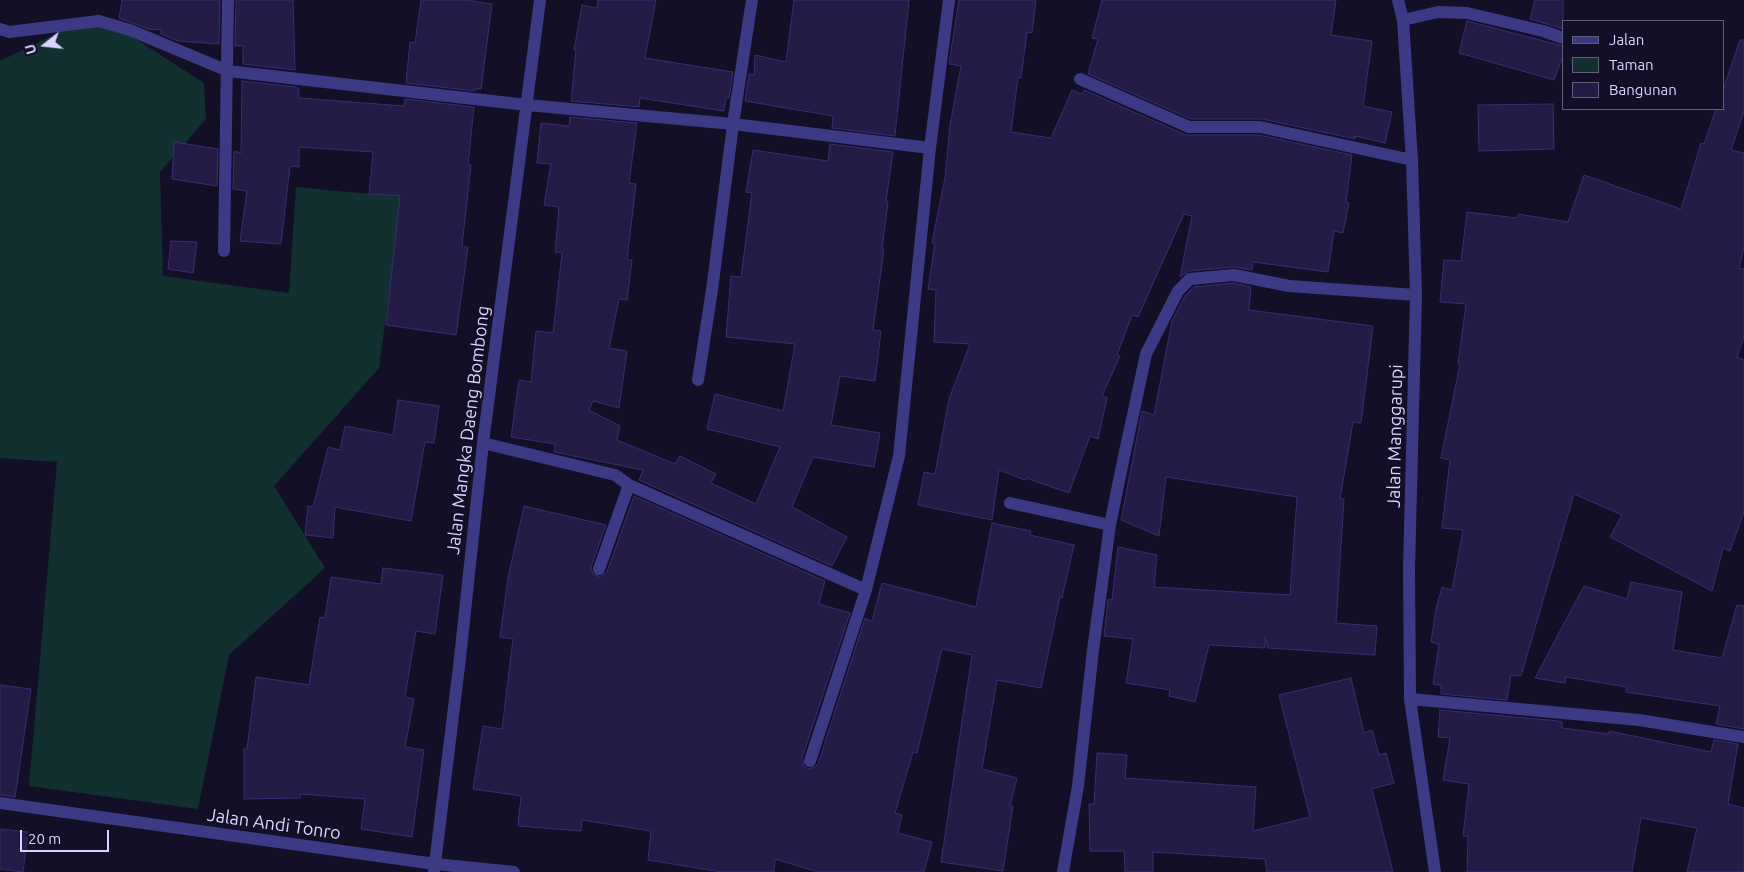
<!DOCTYPE html>
<style>
body{margin:0}
#map{position:relative;width:1744px;height:872px;overflow:hidden;background:#130f26;font-family:Ubuntu,sans-serif}
canvas{display:block}
.legend{position:absolute;left:1562px;top:20px;width:162px;height:90px;box-sizing:border-box;background:#130f26;border:1px solid #625e7d;margin:0;padding:6px 9px;list-style:none;font-size:15px;color:#d9d4ff}
.legend li{display:flex;align-items:center;gap:10px;height:25px}
.legend b{width:25px;border:1px solid #625e7d}
.north{position:absolute;left:20px;top:20px;width:50px;height:50px;-webkit-text-stroke:4px #130f26;paint-order:stroke;rotate:254deg;font-size:14px;font-weight:700;line-height:20px;text-align:center;color:#d9d4ff}
.north::after{content:'';display:block;margin:auto;width:18px;height:22px;background:#d9d4ff;clip-path:polygon(50% 0,100% 100%,50% 72%,0 100%)}
.scale{position:absolute;left:20px;top:830px;width:89px;height:22px;box-sizing:border-box;border:2px solid #d9d4ff;border-top:0;padding-left:6px;font-size:15px;line-height:18px;white-space:nowrap;color:#d9d4ff;-webkit-text-stroke:4px #130f26;paint-order:stroke}
</style>
<div id="map">
<canvas width="1744" height="872"></canvas>
<ul class="legend">
<li><b style="height:6px;background:#3d3a85"></b>Jalan</li>
<li><b style="height:14px;background:#12302f"></b>Taman</li>
<li><b style="height:14px;background:#241b47"></b>Bangunan</li>
</ul>
<div class="north">U</div>
<div class="scale">20 m</div>
</div>
<script>
const ctx = document.querySelector('canvas').getContext('2d');
ctx.lineJoin = 'round';
function fillPath(path, color) {
  ctx.fillStyle = color;
  ctx.fill(path, 'evenodd');
}
function toPath(rows) {
  const path = new Path2D();
  for (const r of rows) {
    path.moveTo(r[0], r[1]);
    for (let i = 2; i < r.length; i += 2) path.lineTo(r[i], r[i + 1]);
  }
  return path;
}
function trace(path, color, width, dash) {
  ctx.strokeStyle = color;
  ctx.lineWidth = width;
  ctx.lineCap = dash ? 'butt' : 'round';
  ctx.setLineDash(dash || []);
  ctx.stroke(path);
}
function drawText(font, color, halo, rows, align = 'center') {
  ctx.font = font + ' Ubuntu,sans-serif';
  ctx.lineWidth = 4.5;
  ctx.setLineDash([]);
  ctx.textBaseline = 'middle';
  ctx.strokeStyle = halo;
  ctx.fillStyle = color;
  for (const [text, x, y, turn = 0] of rows) {
    ctx.save();
    ctx.translate(x, y);
    ctx.rotate((+turn || 0) * Math.PI / 180);
    ctx.textAlign = isNaN(turn) ? turn : align;
    if (halo) ctx.strokeText(text, 0, 0);
    ctx.fillText(text, 0, 0);
    ctx.restore();
  }
}
fillPath(toPath([
 [97,14,204,83,206,119,160,172,163,276,289,293,296,187,402,197,379,368,274,486,325,568,229,655,198,809,29,786,57,462,0,458,0,61]
]), '#12302f');
const building = toPath([
 [122,0,220,0,219,44,178,41,161,34,161,30,148,29,119,18,122,0],
 [236,0,293,0,295,70,243,64,243,46,235,46,236,0],
 [421,0,467,0,492,4,481,89,475,89,475,91,406,83,410,42,415,43,421,0],
 [598,0,656,0,645,58,733,72,729,98,726,98,724,111,640,98,639,107,571,101,576,50,574,50,582,5,597,8,598,0],
 [794,0,909,0,895,136,832,128,833,116,745,101,749,74,754,75,755,55,786,62,794,0],
 [959,0,1036,0,1032,33,1027,32,1021,78,1018,78,1011,132,1051,138,1072,90,1082,94,1084,90,1186,135,1259,135,1352,155,1346,202,1349,203,1343,233,1334,231,1328,272,1253,262,1252,270,1234,267,1189,271,1180,277,1192,216,1184,214,1138,317,1132,315,1117,355,1120,356,1102,396,1107,398,1098,439,1090,436,1069,493,1026,478,1025,480,999,470,992,520,918,505,924,472,935,474,949,399,970,344,934,342,936,290,928,289,935,243,932,243,945,178,950,125,961,66,949,64,959,0],
 [1102,0,1336,0,1331,35,1372,41,1363,106,1392,112,1385,143,1355,136,1355,139,1262,119,1191,119,1088,74,1098,39,1092,38,1102,0],
 [1535,0,1563,0,1563,29,1530,19,1535,0],
 [1467,21,1563,46,1563,56,1554,80,1459,53,1467,21],
 [1740,40,1744,40,1744,111,1731,150,1744,153,1744,247,1739,268,1744,269,1744,337,1737,357,1744,360,1744,512,1730,551,1723,548,1712,591,1610,537,1622,515,1574,494,1521,676,1511,675,1507,700,1441,694,1441,685,1433,684,1439,644,1431,642,1436,609,1442,587,1452,590,1463,530,1442,528,1450,460,1441,458,1460,364,1458,364,1466,304,1440,302,1444,260,1461,261,1467,212,1517,218,1518,214,1568,222,1584,175,1681,209,1701,143,1704,144,1716,109,1723,109,1723,90,1740,40],
 [242,81,295,87,299,89,299,98,404,106,405,99,474,107,468,165,471,165,462,246,468,247,456,335,386,325,400,196,369,194,373,152,299,147,299,167,290,166,281,244,240,241,247,191,233,189,234,151,241,153,242,81],
 [1553,104,1554,149,1479,151,1478,105,1553,104],
 [570,117,637,123,629,183,636,184,627,260,632,260,627,300,619,299,609,348,627,351,619,408,593,401,589,410,620,426,617,440,675,464,680,456,716,474,711,483,756,504,780,447,707,429,715,394,783,411,795,344,726,337,731,276,741,277,752,193,746,192,753,150,828,161,830,144,893,152,886,201,888,202,882,249,884,249,873,330,881,331,875,381,840,376,831,425,880,433,874,467,813,457,792,507,847,537,832,566,639,480,643,470,554,452,555,444,511,437,519,380,531,382,536,331,553,333,562,253,555,252,559,207,544,205,551,164,537,163,541,123,569,126,570,117],
 [174,142,218,149,217,186,172,179,174,142],
 [171,241,197,242,193,273,168,269,171,241],
 [1234,283,1251,287,1249,310,1373,326,1361,423,1353,422,1340,499,1344,499,1336,623,1377,626,1375,655,1268,648,1265,637,1265,648,1209,645,1195,702,1169,696,1170,690,1126,683,1133,639,1104,636,1108,599,1112,600,1118,547,1157,555,1154,587,1290,595,1297,497,1166,477,1159,536,1121,520,1142,411,1154,415,1172,321,1185,296,1194,287,1234,283],
 [398,400,439,406,434,443,425,442,411,521,335,507,333,538,305,535,308,506,313,507,328,447,340,450,345,426,393,435,398,400],
 [634,496,825,581,819,604,850,613,802,758,804,766,808,769,815,767,818,764,865,618,872,621,882,583,976,607,992,523,1031,531,1030,535,1074,545,1062,598,1060,597,1041,688,997,680,982,769,1017,778,1010,806,1013,806,1003,871,941,862,972,655,942,649,917,753,913,752,895,813,902,815,898,833,932,842,924,872,818,872,775,859,774,872,721,872,648,860,651,831,582,820,581,831,518,826,521,796,473,789,483,726,502,729,513,639,500,637,508,578,524,506,606,525,591,567,593,574,600,577,607,572,634,496],
 [383,568,443,575,435,634,416,631,405,697,414,699,405,747,424,750,412,837,361,829,365,799,300,794,300,798,244,799,244,749,247,749,256,677,309,685,320,617,325,618,331,577,381,584,383,568],
 [1631,582,1682,592,1673,650,1722,658,1737,605,1744,606,1744,729,1716,724,1720,706,1626,692,1627,687,1566,677,1565,683,1535,678,1584,586,1627,599,1631,582],
 [1351,678,1364,733,1372,730,1379,755,1386,753,1394,783,1372,789,1393,872,1267,872,1265,859,1153,852,1153,872,1125,872,1124,851,1090,851,1089,804,1094,804,1097,753,1127,755,1125,778,1256,787,1253,831,1310,817,1279,695,1351,678],
 [0,685,31,689,15,797,0,795,0,685],
 [1440,710,1558,721,1562,722,1562,728,1609,734,1609,731,1711,752,1714,740,1738,744,1728,804,1744,808,1744,872,1687,872,1697,828,1641,818,1632,872,1467,872,1468,836,1463,836,1469,784,1443,780,1450,738,1438,737,1440,710],
 [0,829,28,832,23,872,0,869,0,829]
]);
fillPath(building, '#241b47');
trace(building, '#3b2d73', 1);
trace(toPath([
 [1398,0,1403,20,1412,160,1416,295,1409,568,1410,699,1435,872],
 [1403,20,1438,12,1467,13,1543,31,1563,38],
 [0,29,9,32,99,21,130,30,228,71,527,105,733,124,930,148],
 [1080,79,1189,127,1260,127,1412,160],
 [224,251,228,0],
 [698,380,712,290,733,124,752,0],
 [483,443,615,475,629,485,866,590],
 [1010,503,1110,525],
 [599,569,629,485],
 [1410,699,1639,720,1744,737],
 [810,761,866,590,899,456,930,148,949,0],
 [0,803,435,864,514,872],
 [434,872,460,658,483,443,540,0],
 [1063,872,1078,786,1093,650,1110,525,1122,466,1146,354,1178,291,1190,279,1234,275,1289,286,1416,295]
]), '#3d3a85', 12);
drawText('18px', '#d9d4ff', '#130f26', [
 ["Jalan Mangka Daeng Bombong",468,430,-83],
 ["Jalan Manggarupi",1395,436,-89],
 ["Jalan Andi Tonro",274,824,8]
]);
</script>
